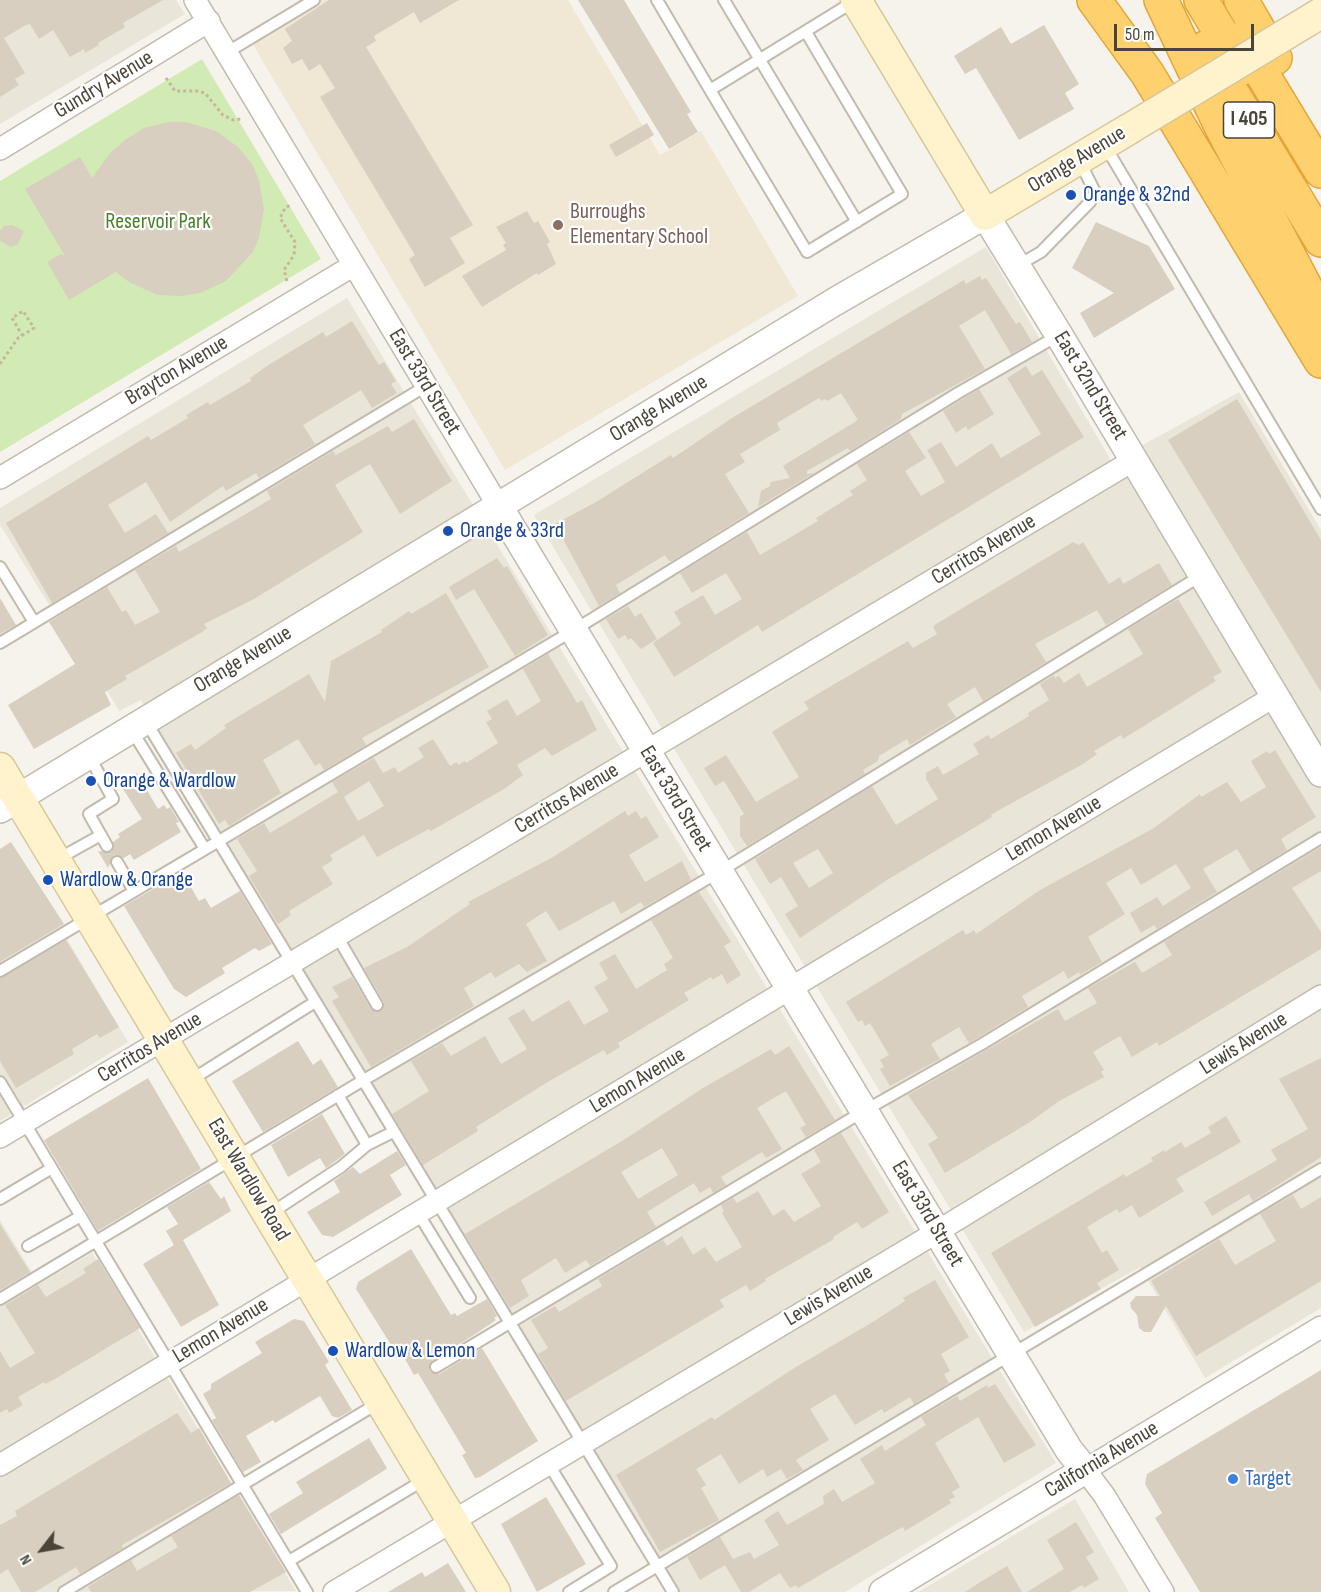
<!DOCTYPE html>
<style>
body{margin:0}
#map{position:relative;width:1321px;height:1592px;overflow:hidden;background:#f6f3ec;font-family:"Sofia Sans Condensed",sans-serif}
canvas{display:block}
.north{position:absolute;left:12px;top:1520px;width:60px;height:60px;-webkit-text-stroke:4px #fff;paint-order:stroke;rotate:239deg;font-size:16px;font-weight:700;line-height:24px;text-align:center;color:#4b4438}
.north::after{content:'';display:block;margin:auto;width:21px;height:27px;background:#4b4438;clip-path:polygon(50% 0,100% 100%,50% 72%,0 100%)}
.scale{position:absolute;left:1114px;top:24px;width:140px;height:27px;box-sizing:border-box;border:3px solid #4b4438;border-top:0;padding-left:8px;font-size:18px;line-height:21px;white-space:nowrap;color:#4b4438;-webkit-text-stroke:4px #fff;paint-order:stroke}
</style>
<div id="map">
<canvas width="1321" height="1592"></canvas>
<div class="north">N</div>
<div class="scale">50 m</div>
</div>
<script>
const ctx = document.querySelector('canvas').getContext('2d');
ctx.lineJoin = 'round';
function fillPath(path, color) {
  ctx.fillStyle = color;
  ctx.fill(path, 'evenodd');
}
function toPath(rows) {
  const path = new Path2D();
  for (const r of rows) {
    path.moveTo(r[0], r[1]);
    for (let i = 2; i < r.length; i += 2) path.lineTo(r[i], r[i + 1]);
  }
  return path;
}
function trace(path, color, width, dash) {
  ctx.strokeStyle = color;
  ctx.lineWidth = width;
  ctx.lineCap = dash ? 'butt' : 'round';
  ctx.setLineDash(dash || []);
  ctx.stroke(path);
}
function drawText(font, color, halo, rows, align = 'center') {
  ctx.font = font + ' "Sofia Sans Condensed",sans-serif';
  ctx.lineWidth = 4.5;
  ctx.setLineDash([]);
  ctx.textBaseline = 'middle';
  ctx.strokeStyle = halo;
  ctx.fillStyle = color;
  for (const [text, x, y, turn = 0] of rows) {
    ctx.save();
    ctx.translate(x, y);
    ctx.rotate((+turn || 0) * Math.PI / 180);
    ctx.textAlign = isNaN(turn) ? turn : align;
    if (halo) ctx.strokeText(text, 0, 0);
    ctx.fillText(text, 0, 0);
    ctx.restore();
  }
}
fillPath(toPath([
 [0,0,176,0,185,14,0,124],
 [986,247,1112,462,1239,392,1321,530,1321,1308,1205,1378,1140,1267,1024,1332,534,515],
 [347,298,1056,1463,845,1592,680,1592,141,700,119,711,56,604,51,608,0,525,0,508],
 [67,939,128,1042,0,1121,0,978],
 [0,1220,39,1284,92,1253,296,1591,0,1592],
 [1075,1499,1129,1592,918,1592]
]), '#eae5d9');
fillPath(toPath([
 [301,0,568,0,660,155,701,131,798,296,505,470,246,33]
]), '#f0e8d5');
fillPath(toPath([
 [202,59,321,259,0,452,0,181]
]), '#d2ebb4');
fillPath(toPath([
 [0,0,163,0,123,23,125,27,98,43,99,45,85,53,84,49,70,57,53,30,39,39,30,24,26,25,4,38,25,73,15,79,19,85,0,97],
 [329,0,459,0,420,23,414,12,374,36,376,41,366,47,473,225,450,238,465,263,425,287,409,259,415,255,320,97,335,88,320,64,309,71,302,59,292,64,283,48,292,41,285,29],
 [578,0,624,0,691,112,687,114,698,132,669,149],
 [1044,25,1079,84,1065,93,1074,109,1019,140,976,68,965,74,954,56,1001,27,1011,44],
 [169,122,186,122,216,131,238,147,252,164,259,180,264,209,259,238,253,252,226,281,200,293,182,296,157,295,129,282,116,272,69,300,47,262,61,254,65,256,25,189,80,157,92,178,110,153,125,140,144,128],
 [647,123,654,135,616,157,609,145],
 [527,211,534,223,538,221,550,242,547,244,556,264,538,275,537,273,482,307,462,276,506,250,503,245,506,243,496,227],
 [1096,222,1149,246,1175,289,1094,338,1080,313,1114,293,1072,268],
 [12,225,24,231,18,244,11,247,0,241,0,231,4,226],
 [980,276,982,280,986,278,1016,324,1020,322,1032,342,1011,354,985,310,959,326,985,369,902,414,901,419,850,451,848,448,807,471,807,474,814,473,758,507,761,491,770,486,771,482,790,478,783,466,786,464,858,420,841,393,827,401,825,399,821,401,819,398,777,423,780,430,740,454,745,462,725,474,749,513,672,561,669,561,665,555,616,585,620,593,599,606,555,524,596,502,671,455,673,458,732,418,964,280,966,284],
 [352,321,379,365,384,362,396,381,391,384,397,393,372,408,361,390,303,425,315,444,259,478,256,473,226,491,223,486,170,522,146,482,108,505,125,533,156,514,168,533,52,603,6,523,148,436,151,440,188,418,186,415,208,402,210,405,251,381,250,378,270,364,323,332,326,337],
 [1026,366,1032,376,1042,370,1084,437,762,632,758,625,674,677,653,643,681,624,674,612,703,595,715,615,742,599,726,573,692,593,680,573,747,532,760,555,818,521,816,518,853,495,850,491,867,480,857,464,909,432,926,458,905,471,921,496,945,482,927,450,941,442,956,467,992,443,1001,458,1041,434,1007,378],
 [979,389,994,414,968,430,966,426,956,433,943,411],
 [1237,399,1321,540,1321,692,1168,440],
 [414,419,452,481,400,514,370,464,335,485,363,532,254,599,204,624,207,628,202,632,125,676,127,679,105,692,111,705,34,749,8,705,75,664,49,622,107,587,122,612,126,610,135,625,160,612,135,570,176,546,179,552,239,518,271,499,267,491,333,451,336,455,388,426,392,432],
 [1073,542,1079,545,1083,542,1109,584,1120,577,1123,584,1159,563,1172,585,1106,625,1097,610,1035,644,1046,662,983,701,975,687,947,704,956,717,910,745,907,739,879,756,878,761,863,770,865,774,747,846,740,836,740,817,744,814,724,781,715,786,704,768,726,755,756,802,799,777,772,732,809,709,804,702,908,641,913,648,937,634,933,627,936,624],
 [497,558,504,568,507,566,548,635,515,656,474,589,456,600,449,587],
 [446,593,489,667,362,738,366,745,324,770,320,763,315,766,298,739,263,760,281,793,229,826,225,820,219,824,176,753,191,744,195,750,226,728,224,725,309,674,325,702,331,661,382,632,381,630,409,611,411,614],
 [0,598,16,625,0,634],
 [1178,599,1222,672,1213,677,1216,681,1123,739,1121,735,1094,751,1097,754,1083,764,999,810,991,815,992,817,887,880,800,938,785,914,798,906,781,877,770,884,755,859,872,786,896,825,938,799,926,779,926,773,938,766,943,775,979,754,973,744,988,735,991,739,1029,716,1028,713,1049,700,1040,684,1054,675,1055,678,1059,676,1064,683,1079,673,1087,687,1143,654,1128,629],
 [818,849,833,873,809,888,793,863],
 [628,606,635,617,641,613,657,639,641,649,631,638,628,640,625,635,618,639,606,619],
 [548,654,577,703,582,700,597,730,552,756,545,748,517,765,523,775,504,789,431,831,429,829,377,857,364,835,330,855,333,860,322,867,333,884,289,911,291,915,278,924,253,883,249,876,257,871,237,839,264,823,270,833,287,823,338,792,332,782,374,758,383,773,395,767,398,773,424,757,418,748,433,739,450,766,457,762,458,765,465,761,466,763,498,743,486,722,492,719,487,711,507,699,517,716,541,701,523,669],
 [369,781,384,806,358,821,344,797],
 [1275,750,1316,817,1281,839,1287,850,1251,872,1237,849,1203,869,1217,892,1157,929,1154,925,1141,933,1130,913,1157,897,1163,906,1191,888,1176,864,1141,885,1131,868,1106,883,1125,914,1088,937,1102,962,1080,975,1079,972,1068,979,1064,971,1022,996,1028,1007,969,1043,959,1027,931,1044,940,1059,890,1086,880,1069,884,1067,880,1060,889,1055,870,1023,865,1026,862,1020,858,1022,846,1002,963,930,966,935,974,930,976,934,1040,890,1154,828,1200,794,1201,797,1227,782,1241,802,1266,787,1251,761,1267,751,1269,754],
 [137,773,158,809,164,805,167,809,170,807,179,822,176,823,181,832,134,860,130,854,124,858,114,855,108,868,98,851,111,852,114,847,113,842,120,837,118,834,142,819,120,784],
 [625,811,628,816,636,811,641,819,646,816,659,837,629,855,645,882,682,861,691,880,644,907,641,902,621,914,614,901,559,931,546,911,526,924,547,961,527,972,519,964,495,978,491,972,464,988,474,1006,371,1067,332,1001,339,997,332,987,352,977,371,1009,376,1012,381,1011,384,1002,364,968,407,947,470,904,468,902,553,857],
 [11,842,64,924,0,962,0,849],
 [1321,847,1321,871,1292,888,1321,932,1321,949,1159,1046,1157,1042,1132,1057,1120,1036,1093,1052,1104,1070,1101,1072,1104,1077,1059,1101,1030,1122,945,1173,928,1144,938,1138,908,1095,1058,1009,1065,1021,1097,1003,1088,988,1135,962,1142,973,1172,955,1164,942],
 [182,872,199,901,205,898,211,908,240,891,272,944,259,951,255,948,222,968,225,973,186,997,174,989,124,906],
 [699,892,731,942,724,946,741,975,727,984,722,974,712,980,711,977,684,993,689,1000,618,1043,620,1047,607,1055,604,1050,546,1083,476,1127,478,1131,423,1165,392,1114,429,1091,411,1061,442,1043,451,1056,485,1036,501,1064,527,1049,508,1018,524,1009,532,1022,569,1000,584,1025,609,1011,594,987,608,979,599,963,615,954,636,989,667,970,664,964,673,958,651,920],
 [66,940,119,1027,100,1038,97,1034,72,1049,74,1054,16,1088,0,1061,0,978],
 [298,1041,313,1065,321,1059,338,1087,263,1132,232,1081],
 [789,1046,835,1120,806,1137,800,1128,806,1125,786,1091,757,1108,782,1149,766,1158,762,1152,721,1177,726,1185,713,1193,710,1187,700,1193,694,1183,647,1212,656,1227,590,1266,586,1260,565,1273,556,1258,521,1280,529,1296,510,1308,465,1234,622,1141,703,1088,771,1049,775,1055],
 [662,1148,678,1175,638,1199,621,1172],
 [1321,1058,1321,1157,1253,1201,1249,1194,1212,1216,1204,1202,1277,1160,1271,1150,1308,1129,1279,1079],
 [148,1078,201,1169,98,1231,44,1140],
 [322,1114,345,1154,326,1168,320,1158,288,1177,271,1145],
 [1226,1116,1241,1142,1176,1179,1184,1191,1139,1218,1132,1205,1119,1213,1117,1209,1087,1227,1102,1253,1107,1250,1119,1270,1097,1283,1101,1289,1035,1327,991,1253,1124,1174,1126,1177,1153,1161,1151,1158,1164,1150,1165,1152,1181,1142,1185,1148,1211,1133,1208,1127],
 [841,1133,889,1212,862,1229,857,1222,833,1237,834,1239,765,1279,766,1281,750,1291,746,1285,720,1300,724,1307,566,1401,538,1354,548,1348,531,1320,555,1306,559,1312,602,1286,598,1279,663,1240,667,1246,682,1236,693,1255,705,1247,716,1262,742,1247,722,1213,724,1211,721,1205,733,1198,737,1203,758,1191,773,1216,784,1209,794,1222,821,1206,801,1174,821,1162,814,1150],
 [397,1151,406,1165,390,1175,402,1195,333,1237,322,1235,307,1212,340,1192,334,1181,353,1167,360,1174],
 [209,1182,221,1199,224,1196,231,1211,183,1240,219,1305,181,1327,143,1264,174,1245,166,1231,178,1224,167,1207],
 [1293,1195,1301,1209,1321,1197,1321,1281,1196,1356,1166,1306,1151,1332,1144,1332,1139,1328,1137,1315,1131,1308,1130,1303,1136,1296,1160,1296,1151,1281,1219,1239,1235,1265,1276,1241,1260,1214],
 [0,1224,30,1272,0,1290],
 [411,1249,451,1315,455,1313,457,1316,487,1299,497,1316,494,1318,496,1320,474,1335,432,1361,429,1367,430,1371,439,1374,482,1348,538,1441,480,1477,475,1478,462,1455,466,1453,418,1373,414,1375,397,1345,393,1348,356,1289,358,1282],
 [98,1259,140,1328,55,1379,45,1384,44,1382,18,1397,23,1405,9,1413,7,1409,0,1413,0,1351,10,1368,35,1353,5,1305,38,1285,46,1297,86,1273,83,1269],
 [935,1280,969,1337,941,1354,950,1371,944,1374,949,1383,914,1404,910,1397,884,1413,882,1409,855,1425,835,1394,810,1409,829,1440,796,1460,803,1470,787,1479,781,1469,767,1477,763,1469,739,1484,721,1454,696,1469,706,1485,701,1488,719,1520,660,1552,616,1475,712,1417,714,1420,796,1367,876,1320,905,1301,903,1298],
 [294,1319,304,1321,329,1362,325,1365,352,1410,338,1418,332,1416,320,1396,275,1423,273,1420,246,1436,261,1462,243,1472,212,1420,216,1418,203,1394,211,1389,211,1384,262,1353,255,1342],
 [1321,1370,1321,1592,1200,1592,1155,1518,1162,1513,1145,1484,1147,1474],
 [995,1384,1036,1445,1004,1463,978,1417,935,1443,960,1487,952,1492,955,1497,949,1500,951,1503,905,1531,903,1527,895,1531,798,1588,796,1585,790,1588,780,1573,749,1592,741,1592,725,1565,700,1580,687,1557,720,1537,733,1559,750,1552,754,1559,779,1545,764,1520,778,1511,787,1525,824,1504,823,1496,834,1489,842,1502,875,1483,860,1459,882,1445,885,1451,926,1425,921,1417,957,1396,960,1401,987,1385,988,1388],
 [177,1413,191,1433,199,1428,231,1483,122,1545,123,1548,80,1574,76,1567,35,1592,21,1592,8,1569,0,1574,0,1525,17,1516,15,1511],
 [369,1438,387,1468,385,1470,281,1534,269,1514,303,1493,296,1482],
 [239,1495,286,1572,250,1592,91,1592,88,1587,131,1560,137,1571,178,1547,171,1536],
 [546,1497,586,1564,537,1592,501,1524],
 [1076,1522,1094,1552,1086,1557,1099,1579,1084,1588,1082,1585,1070,1592,1027,1592,1064,1569,1047,1540],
 [448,1563,466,1592,388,1592,422,1572,425,1577],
 [1007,1566,1022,1592,965,1592,982,1581]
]), '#d8cfc0');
const service = toPath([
 [657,0,710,90],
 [724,0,857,222],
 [806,32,902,194,807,252,710,90,853,2],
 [226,53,314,0],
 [1104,144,1321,509],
 [1017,266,1041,252,1090,202,1095,192,1079,160],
 [0,567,34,622],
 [0,643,426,386],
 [145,720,673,1592],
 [131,729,205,849],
 [89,756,113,799,89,814,107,846],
 [58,859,101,835],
 [117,862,134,891],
 [337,936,377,1005],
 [0,971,574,630,958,393,1059,335],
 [191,1080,315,1002],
 [0,1082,307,1592],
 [338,1095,367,1145,393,1132],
 [0,1199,52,1168],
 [271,1213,341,1167,367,1145],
 [418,1213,470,1298],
 [28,1246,81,1216],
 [0,1299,362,1081,719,872,1202,575],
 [436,1367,864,1111,982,1044,1321,838],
 [548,1463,611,1566,569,1592],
 [289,1561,424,1480],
 [64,1592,380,1402],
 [614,1592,1321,1169]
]);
const minor = toPath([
 [195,0,499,507],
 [0,149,209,21],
 [0,478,354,265],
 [0,1137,1134,460],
 [0,1465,1275,696],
 [334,1592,917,1244,1321,996],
 [1163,1592,1104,1495,1085,1470,1321,1327]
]);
const tertiary = toPath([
 [499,507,1069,1450,1085,1470,883,1592],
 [0,809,836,301,985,215,1059,335,1321,773]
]);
const secondary = toPath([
 [856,0,985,215,1129,129],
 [0,768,495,1592]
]);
const motorway = toPath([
 [1094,0,1147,73,1321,361],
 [1161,0,1219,122,1321,317],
 [1201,0,1242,68],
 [1241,0,1275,58],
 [1241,39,1321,171],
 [1205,48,1321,240]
]);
trace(service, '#c2bbad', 14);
trace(minor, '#c2bbad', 24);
trace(tertiary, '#c2bbad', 30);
trace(secondary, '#d7c89a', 33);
trace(motorway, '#e4a638', 36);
trace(toPath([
 [166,78,175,91,197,91,205,93,223,115,233,120,241,119],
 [287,281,284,270,294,255,295,242,280,218,285,208,292,204],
 [0,364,18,338,34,328,23,311,12,318,22,335]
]), '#c5b79e', 3, [3, 3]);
trace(service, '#fff', 10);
trace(minor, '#fff', 21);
trace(tertiary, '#fff', 27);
trace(secondary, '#fff3cd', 30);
trace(motorway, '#ffd06e', 33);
const secondaryBridge = toPath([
 [1129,129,1321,13]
]);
trace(secondaryBridge, '#d7c89a', 33, []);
trace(secondaryBridge, '#fff3cd', 30);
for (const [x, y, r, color] of [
 [1071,195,6,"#1a4fb4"],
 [558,225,6,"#8d6e63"],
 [448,531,6,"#1a4fb4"],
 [91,781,6,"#1a4fb4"],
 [48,880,6,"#1a4fb4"],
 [333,1351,6,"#1a4fb4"],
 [1233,1479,6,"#3f7fe0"]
]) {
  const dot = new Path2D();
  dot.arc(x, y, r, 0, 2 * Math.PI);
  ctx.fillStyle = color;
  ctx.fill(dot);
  trace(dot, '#fff', 2);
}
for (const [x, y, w] of [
 [1249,120,51]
]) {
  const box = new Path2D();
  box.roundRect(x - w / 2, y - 18, w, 36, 4.5);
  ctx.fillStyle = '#fff';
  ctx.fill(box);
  trace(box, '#4b4438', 1.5);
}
drawText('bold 21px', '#4b4438', null, [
 ["I 405",1249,120]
]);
drawText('22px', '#4b4438', '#fff', [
 ["Gundry Avenue",104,85,-31],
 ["Orange Avenue",1077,160,-31],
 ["Brayton Avenue",177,371,-31],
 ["East 33rd Street",424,382,59],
 ["East 32nd Street",1090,386,59],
 ["Orange Avenue",659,409,-31],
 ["Cerritos Avenue",984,550,-31],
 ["Orange Avenue",243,660,-31],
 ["Cerritos Avenue",567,799,-31],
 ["East 33rd Street",675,799,59],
 ["Lemon Avenue",1054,829,-31],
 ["Lewis Avenue",1244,1044,-32],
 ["Cerritos Avenue",150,1048,-31],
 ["Lemon Avenue",638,1081,-31],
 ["East Wardlow Road",248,1180,59],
 ["East 33rd Street",927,1214,59],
 ["Lewis Avenue",829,1296,-31],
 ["Lemon Avenue",221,1331,-31],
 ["California Avenue",1102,1460,-31]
]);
drawText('22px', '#164399', '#fff', [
 ["Orange & 32nd",1083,195],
 ["Orange & 33rd",460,531],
 ["Orange & Wardlow",103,781],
 ["Wardlow & Orange",60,880],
 ["Wardlow & Lemon",345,1351]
], 'left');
drawText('22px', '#785e54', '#fff', [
 ["Burroughs",570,212],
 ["Elementary School",570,237]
], 'left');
drawText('22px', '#498128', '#fff', [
 ["Reservoir Park",158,222]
]);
drawText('22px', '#366cbe', '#fff', [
 ["Target",1245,1479]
], 'left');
</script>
